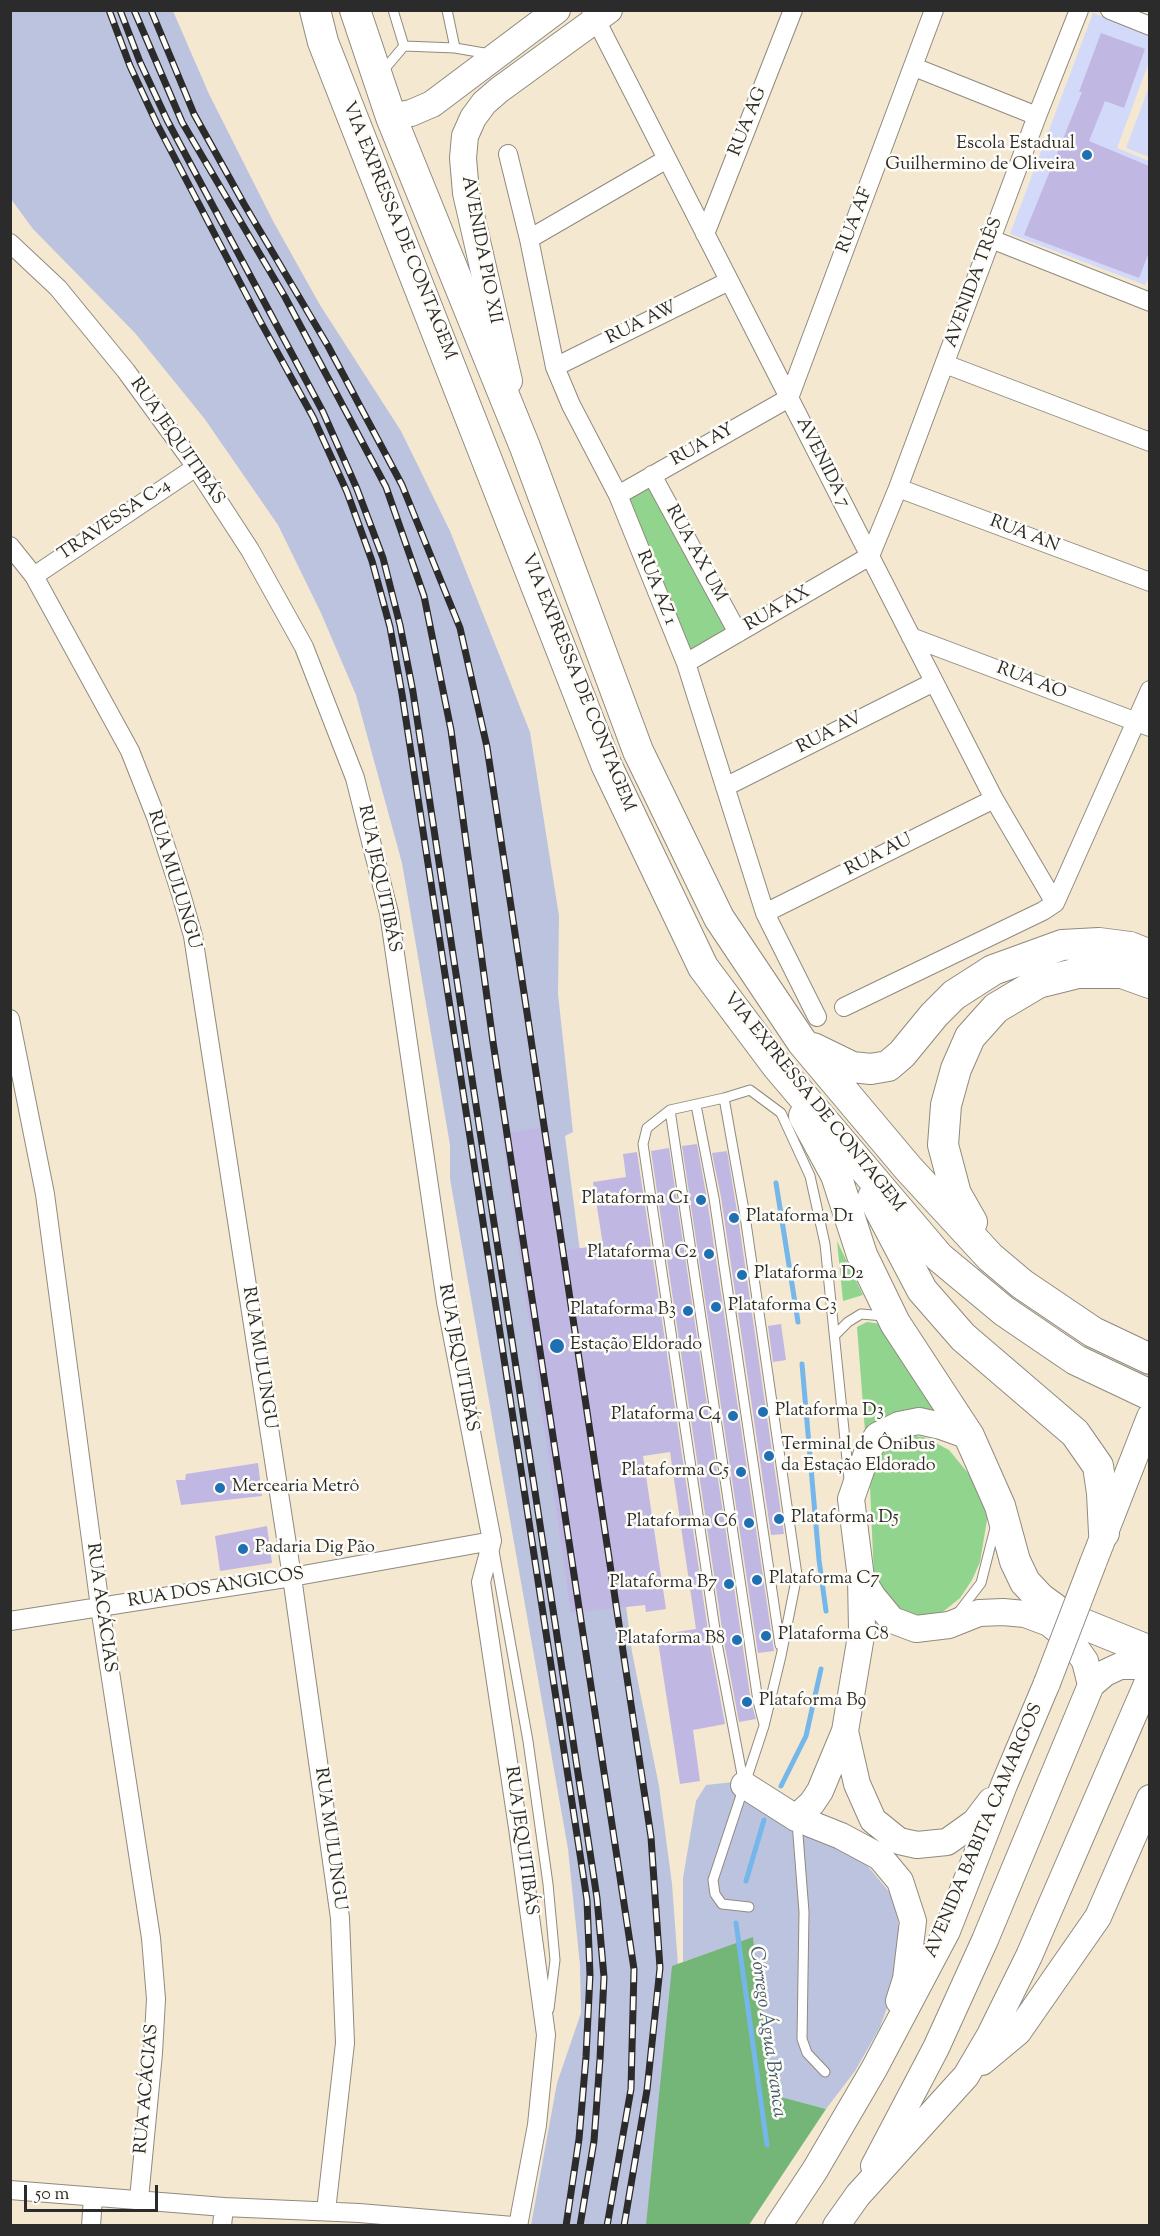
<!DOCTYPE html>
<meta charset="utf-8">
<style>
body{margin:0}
#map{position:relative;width:1160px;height:2236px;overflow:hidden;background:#f4e8d1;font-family:"Sorts Mill Goudy",serif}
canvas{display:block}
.frame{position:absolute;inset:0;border:12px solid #2b2b2b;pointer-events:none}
.scale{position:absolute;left:24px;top:2185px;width:134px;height:27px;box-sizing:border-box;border:3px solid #2b2b2b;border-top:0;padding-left:8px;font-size:18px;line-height:21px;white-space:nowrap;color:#2b2b2b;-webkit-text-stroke:4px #fdfcf7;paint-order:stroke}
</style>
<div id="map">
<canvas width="1160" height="2236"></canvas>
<div class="frame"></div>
<div class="scale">50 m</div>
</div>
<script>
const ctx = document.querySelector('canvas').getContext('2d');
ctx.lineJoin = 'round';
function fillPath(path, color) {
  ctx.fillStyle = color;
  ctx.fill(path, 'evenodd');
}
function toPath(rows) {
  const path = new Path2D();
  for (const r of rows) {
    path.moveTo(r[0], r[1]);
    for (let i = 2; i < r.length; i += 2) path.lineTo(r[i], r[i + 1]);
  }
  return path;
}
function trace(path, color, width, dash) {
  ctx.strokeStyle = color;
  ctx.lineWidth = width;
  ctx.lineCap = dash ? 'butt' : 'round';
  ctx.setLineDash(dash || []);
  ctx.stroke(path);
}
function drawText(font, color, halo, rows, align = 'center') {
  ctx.font = font + ' "Sorts Mill Goudy",serif';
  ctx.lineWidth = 5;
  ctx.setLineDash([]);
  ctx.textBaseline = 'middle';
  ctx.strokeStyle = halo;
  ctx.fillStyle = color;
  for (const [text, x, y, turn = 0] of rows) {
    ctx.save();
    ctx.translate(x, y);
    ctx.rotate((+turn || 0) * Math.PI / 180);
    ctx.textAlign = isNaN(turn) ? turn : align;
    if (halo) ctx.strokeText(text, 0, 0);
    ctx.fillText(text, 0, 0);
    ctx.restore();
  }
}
fillPath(toPath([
 [1093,13,1149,35,1149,62,1117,148,1149,161,1150,275,1145,285,1010,234],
 [1149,87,1149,157,1126,148]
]), '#d3d9f9');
fillPath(toPath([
 [10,11,173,11,209,94,273,221,320,305,401,431,450,531,530,732,559,916,558,994,573,1132,565,1136,632,1652,659,1786,672,1884,681,2006,652,2225,531,2225,557,2083,581,2013,580,1965,568,1849,450,1179,450,1145,402,863,356,695,321,613,278,525,204,418,135,333,33,229,11,199],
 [733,1782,861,1858,896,1900,901,1951,895,1986,880,2027,855,2071,826,2109,773,2096,753,1938,683,1962,683,1878,696,1801,706,1785]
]), '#bcc3de');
fillPath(toPath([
 [651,476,736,632,686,661,621,493],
 [837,1241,863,1295,843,1301],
 [867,1322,881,1324,944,1414,893,1415,865,1431,857,1327],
 [898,1434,924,1437,949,1450,977,1484,989,1508,980,1562,972,1580,960,1598,939,1615,917,1618,897,1610,874,1577,870,1487,882,1444]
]), '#90d48d');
fillPath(toPath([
 [753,1937,773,2095,826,2109,749,2225,646,2225,672,1966]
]), '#74b678');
trace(toPath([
 [776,1183,798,1322],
 [802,1364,819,1560,826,1611],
 [781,1786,806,1736,821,1669],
 [746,1881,764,1820],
 [736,1923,767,2145]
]), '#75b7ea', 5);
fillPath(toPath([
 [1101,33,1145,49,1124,108,1105,101,1089,141,1149,166,1149,252,1139,278,1024,235,1082,92,1079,92],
 [548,1126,567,1250,603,1245,593,1182,626,1177,623,1154,637,1152,710,1644,725,1724,693,1730,700,1781,680,1784,657,1635,696,1629,670,1452,643,1456,666,1609,646,1612,645,1605,571,1613,502,1134],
 [697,1144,707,1199,774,1651,758,1653,682,1146],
 [669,1148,751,1702,756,1719,739,1722,724,1642,651,1151],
 [727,1151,738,1217,784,1534,771,1535,721,1197,712,1153],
 [781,1324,786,1360,773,1362,768,1326],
 [258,1463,262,1496,181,1505,176,1480,185,1480,186,1474],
 [267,1526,272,1563,220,1571,215,1536]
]), '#c0b7e3');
const service = toPath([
 [447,10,455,48],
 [404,46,455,48,490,54],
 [382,72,404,46,393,10],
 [724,1098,745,1216,797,1575,781,1656,764,1726,713,1880,715,1894,722,1904,749,1907],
 [696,1105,714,1198,780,1645],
 [670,1110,758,1701,764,1724],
 [835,1335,848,1322,861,1314,884,1316],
 [494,1551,528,1741,548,1884,555,1960,549,2009],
 [958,1613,981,1583,995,1528],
 [744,1785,717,1643,643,1144,647,1128,670,1110,724,1098,750,1090,781,1113,810,1176,825,1244,849,1479],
 [797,1822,804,1912,802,2039,807,2053,825,2072]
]);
const minor = toPath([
 [591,10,994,799,1055,903],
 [1110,10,1150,26],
 [914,67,1037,116],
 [508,154,529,239,555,367,571,405,618,495,686,663,765,913,817,1017],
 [705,234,793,10],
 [529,239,667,159],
 [991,239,1150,302],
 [10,243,58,288,126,371,196,467,250,550,304,647,355,778,389,913,446,1302,492,1541,481,1582,518,1828,546,2035,537,2125,518,2226],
 [945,364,1150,442],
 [555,367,729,281],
 [652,475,738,633],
 [898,488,1150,582],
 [618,495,789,398,934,10],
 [10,546,34,576,130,751,156,817,181,894,193,936,292,1577,340,1918,345,2043,326,2211],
 [34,576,196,467],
 [911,637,1150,727],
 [686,663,870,556,898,488,1037,116,1079,10],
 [725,787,934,682],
 [1055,903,1150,690],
 [765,913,994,799],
 [844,1007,1043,911,1055,903],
 [10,1019,45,1194,100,1607,151,1938,156,1999,153,2053,139,2199],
 [10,1621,292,1577,492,1541],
 [10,2190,224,2207,359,2213,513,2226],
 [91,2226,93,2197],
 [222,2226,224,2207]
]);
const secondary = toPath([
 [391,117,411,113,432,104,557,10],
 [509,381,466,193,463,158,465,136,473,118,484,103,499,90,609,10],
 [1093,1563,1150,1417],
 [861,1578,873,1597,892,1620,916,1629,949,1625,979,1613,1003,1612,1025,1614,1049,1623,1071,1641,1085,1661,1091,1685],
 [845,1731,857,1784,873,1820,899,1841,917,1845,947,1842,975,1822,991,1801],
 [744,1785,796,1818,841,1836,880,1857,900,1881,913,1921,906,1979,899,2001],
 [796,1818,812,1803,820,1791,845,1731,862,1630,861,1578,851,1499,867,1453,877,1436,899,1425,919,1421,941,1426,969,1436],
 [982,2062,1018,2032,1098,1917,1150,1798],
 [874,2166,936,2048,985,1940,1091,1685,1105,1673,1120,1666,1150,1666],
 [778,2226,815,2170,874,2069,947,1931,1004,1785,1047,1683],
 [836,2226,858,2195,966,2076,990,2035,1029,1956,1150,1677]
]);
const trunk = toPath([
 [315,10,323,42,606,764,703,967,777,1066,939,1257,1004,1311,1076,1360,1150,1395],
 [355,10,391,117,525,447,638,751,719,918,802,1042,908,1168,990,1257,1022,1284,1093,1332,1150,1359],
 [813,1048,852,1067,871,1069,888,1066,902,1054,934,1015,954,995,993,970,1062,945,1099,943,1130,947,1150,955],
 [804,1116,836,1175,862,1255,895,1323,969,1436,1000,1506,1015,1561,1025,1582,1040,1598,1066,1617,1150,1651],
 [873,1197,922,1290,963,1337,1075,1433,1098,1466,1102,1493,1104,1533],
 [972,1222,956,1194,943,1145,946,1105,956,1069,970,1037,996,1008,1038,983,1078,973,1122,973,1150,983]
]);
trace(service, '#908a7e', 11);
trace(minor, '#908a7e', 20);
trace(secondary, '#908a7e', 28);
trace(trunk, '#908a7e', 32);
trace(service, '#fff', 9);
trace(minor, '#fff', 18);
trace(secondary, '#fff', 26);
trace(trunk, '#fff', 30);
const rail = toPath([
 [109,10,130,66,157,124,259,319,313,417,347,492,372,561,390,627,402,694,587,1900,590,1975,586,2057,579,2139,566,2226],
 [120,10,140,62,167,120,323,412,357,489,383,558,400,625,413,692,597,1898,604,1977,600,2059,594,2141,580,2226],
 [134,10,182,122,285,297,386,487,424,596,451,730,493,1042,634,1969,631,2089,607,2226],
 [151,10,194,114,244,204,328,346,402,485,460,628,487,747,651,1837,660,1968,647,2090,624,2226]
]);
trace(rail, '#2b2b2b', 7);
trace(rail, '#fdfcf7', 4.5, [14]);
const secondaryBridge = toPath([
 [1047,1683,1093,1563]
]);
trace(secondaryBridge, '#908a7e', 28, []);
trace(secondaryBridge, '#fff', 26);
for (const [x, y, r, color] of [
 [1087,155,6,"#1f6fb2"],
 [701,1200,6,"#1f6fb2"],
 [734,1218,6,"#1f6fb2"],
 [709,1254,6,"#1f6fb2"],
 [742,1275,6,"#1f6fb2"],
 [716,1307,6,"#1f6fb2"],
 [688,1311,6,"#1f6fb2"],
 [557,1346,8,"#1f6fb2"],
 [763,1412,6,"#1f6fb2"],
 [733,1416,6,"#1f6fb2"],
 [769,1456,6,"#1f6fb2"],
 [741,1472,6,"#1f6fb2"],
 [220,1488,6,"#1f6fb2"],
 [779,1519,6,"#1f6fb2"],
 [749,1523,6,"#1f6fb2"],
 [243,1549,6,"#1f6fb2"],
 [757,1580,6,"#1f6fb2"],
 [729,1584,6,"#1f6fb2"],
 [766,1636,6,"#1f6fb2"],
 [737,1640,6,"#1f6fb2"],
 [747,1702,6,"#1f6fb2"]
]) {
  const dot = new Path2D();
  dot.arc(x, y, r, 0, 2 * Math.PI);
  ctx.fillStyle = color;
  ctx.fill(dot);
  trace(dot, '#fdfcf7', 2);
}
drawText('18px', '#2b2b2b', '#fdfcf7', [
 ["RUA AG",749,122,-68],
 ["RUA AF",856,221,-69],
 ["VIA EXPRESSA DE CONTAGEM",398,231,68],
 ["AVENIDA PIO XII",480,250,79],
 ["AVENIDA TRÊS",975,283,-70],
 ["RUA AW",642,324,-26],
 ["RUA JEQUITIBÁS",176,442,55],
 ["RUA AY",703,446,-29],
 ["AVENIDA 7",822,463,63],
 ["TRAVESSA C-4",115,521,-34],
 ["RUA AN",1024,535,21],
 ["RUA AX UM",695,554,61],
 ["RUA AZ 1",655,588,68],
 ["RUA AX",778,610,-30],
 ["RUA AO",1031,682,21],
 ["VIA EXPRESSA DE CONTAGEM",577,683,68],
 ["RUA AV",830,734,-27],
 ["RUA AU",879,856,-27],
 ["RUA JEQUITIBÁS",378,879,78],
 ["RUA MULUNGU",173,880,73],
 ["VIA EXPRESSA DE CONTAGEM",813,1103,51],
 ["RUA MULUNGU",258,1358,81],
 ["RUA JEQUITIBÁS",457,1358,79],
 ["RUA DOS ANGICOS",216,1589,-9],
 ["RUA ACÁCIAS",100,1608,82],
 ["AVENIDA BABITA CAMARGOS",985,1831,-67],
 ["RUA MULUNGU",329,1839,82],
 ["RUA JEQUITIBÁS",520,1841,82],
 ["RUA ACÁCIAS",148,2089,-85]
]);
drawText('18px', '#2b2b2b', '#fdfcf7', [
 ["Escola Estadual",1075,145,"right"],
 ["Guilhermino de Oliveira",1075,166,"right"],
 ["Plataforma C1",689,1200,"right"],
 ["Plataforma D1",746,1218],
 ["Plataforma C2",697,1254,"right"],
 ["Plataforma D2",754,1275],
 ["Plataforma C3",728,1307],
 ["Plataforma B3",676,1311,"right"],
 ["Estação Eldorado",570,1346],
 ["Plataforma D3",775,1412],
 ["Plataforma C4",721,1416,"right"],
 ["Terminal de Ônibus",781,1446],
 ["da Estação Eldorado",781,1467],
 ["Plataforma C5",729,1472,"right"],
 ["Mercearia Metrô",232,1488],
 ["Plataforma D5",791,1519],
 ["Plataforma C6",737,1523,"right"],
 ["Padaria Dig Pão",255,1549],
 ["Plataforma C7",769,1580],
 ["Plataforma B7",717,1584,"right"],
 ["Plataforma C8",778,1636],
 ["Plataforma B8",725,1640,"right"],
 ["Plataforma B9",759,1702]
], 'left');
drawText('italic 20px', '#455c6e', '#fdfcf7', [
 ["Córrego Água Branca",766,2032,82]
]);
</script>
